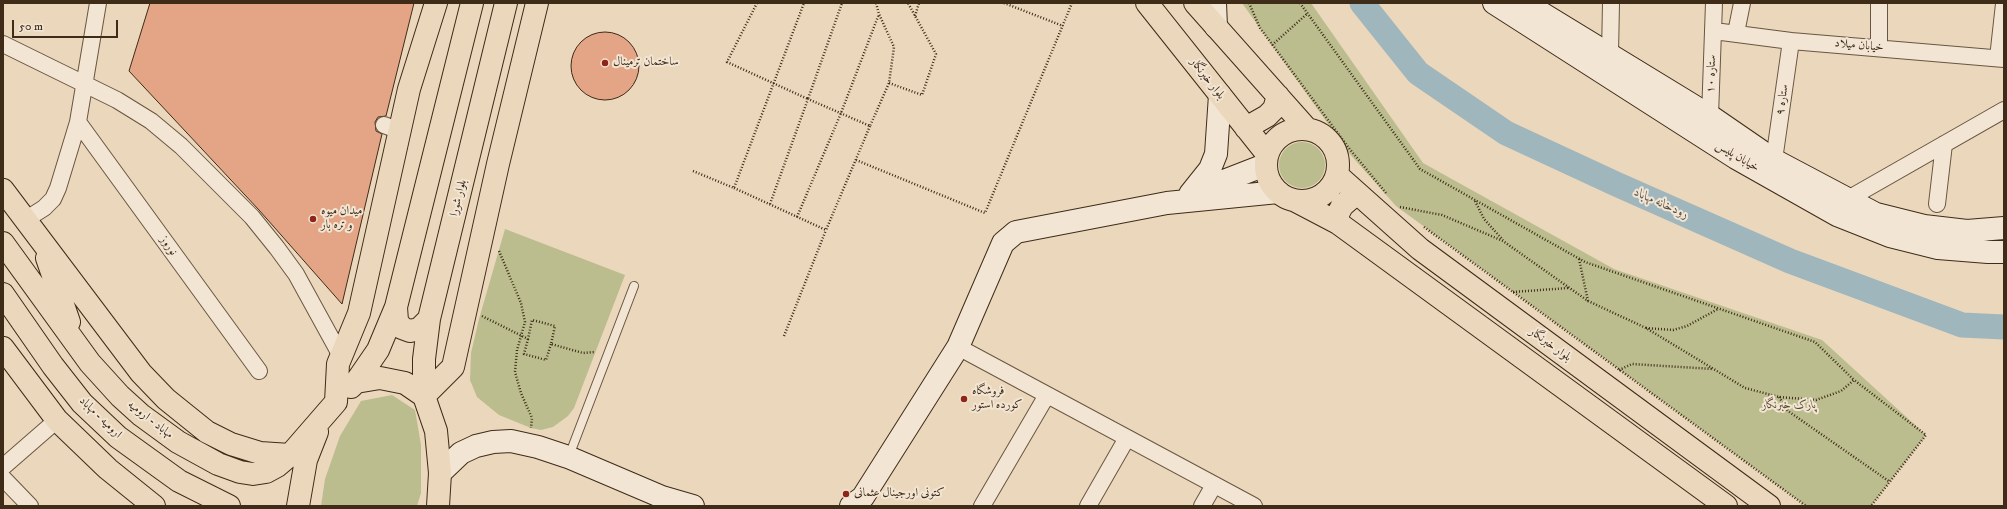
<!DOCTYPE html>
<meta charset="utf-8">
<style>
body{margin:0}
#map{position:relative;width:2007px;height:509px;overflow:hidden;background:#ebd7bc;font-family:"IM FELL DW Pica",serif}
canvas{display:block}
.frame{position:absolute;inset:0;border:4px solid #3e2b18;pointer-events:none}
.scale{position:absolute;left:12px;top:20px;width:106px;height:18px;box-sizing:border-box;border:2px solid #3e2b18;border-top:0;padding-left:5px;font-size:12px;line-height:14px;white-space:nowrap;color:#3e2b18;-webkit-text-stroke:3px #f2e5d3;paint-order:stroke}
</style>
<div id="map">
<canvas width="2007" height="509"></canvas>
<div class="frame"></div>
<div class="scale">50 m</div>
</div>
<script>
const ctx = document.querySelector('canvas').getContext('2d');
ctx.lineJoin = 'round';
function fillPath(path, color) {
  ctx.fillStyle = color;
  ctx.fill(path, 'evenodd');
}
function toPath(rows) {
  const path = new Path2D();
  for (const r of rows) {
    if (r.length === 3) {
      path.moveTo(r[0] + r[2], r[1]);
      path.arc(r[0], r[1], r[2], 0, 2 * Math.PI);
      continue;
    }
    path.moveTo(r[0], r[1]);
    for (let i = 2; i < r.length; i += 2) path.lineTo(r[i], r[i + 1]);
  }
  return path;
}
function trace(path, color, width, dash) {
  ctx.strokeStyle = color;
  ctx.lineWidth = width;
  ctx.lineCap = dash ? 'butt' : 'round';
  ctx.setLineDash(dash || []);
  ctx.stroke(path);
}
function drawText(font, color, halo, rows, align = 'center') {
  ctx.font = font + ' "IM FELL DW Pica",Amiri,serif';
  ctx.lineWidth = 4;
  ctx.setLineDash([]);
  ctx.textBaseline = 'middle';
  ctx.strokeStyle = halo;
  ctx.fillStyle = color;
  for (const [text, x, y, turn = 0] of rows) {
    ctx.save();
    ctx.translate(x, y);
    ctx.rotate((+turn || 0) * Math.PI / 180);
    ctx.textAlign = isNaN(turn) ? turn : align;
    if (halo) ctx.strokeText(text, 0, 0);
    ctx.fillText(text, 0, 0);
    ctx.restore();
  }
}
fillPath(toPath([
 [1242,3,1311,3,1423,163,1614,269,1822,340,1926,435,1871,506,1806,506,1396,206,1348,152],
 [1302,165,23],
 [505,229,625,275,574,408,568,416,553,427,541,430,531,428,499,415,477,397,470,380,471,353,479,319],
 [392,395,415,410,421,445,421,493,417,506,321,506,325,479,340,436,361,401]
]), '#bbbd8e');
trace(toPath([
 [1362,3,1418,73,1506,133,1616,184,1790,261,1962,325,2004,327]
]), '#9fb6bd', 25);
const building = toPath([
 [150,3,414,3,386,116,378,117,375,122,376,131,382,134,342,304,259,210,129,71,150,3],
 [605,66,34]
]);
fillPath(building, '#e3a586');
trace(building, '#3e2b18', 1);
const lane = toPath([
 [569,456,634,286]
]);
const street = toPath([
 [1714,31,1791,41,2004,59],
 [1736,33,1742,3],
 [3,44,117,100,151,121,181,146,252,217,277,248,296,274,341,356],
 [1879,48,1879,3],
 [1610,54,1611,3],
 [1998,58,2004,4],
 [1710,116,1714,3],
 [78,122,259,371],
 [384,125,400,131],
 [1774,160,1791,41],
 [1848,199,2004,110],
 [1937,204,1944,144],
 [25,220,44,208,53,199,58,188,78,122,98,3],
 [958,347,1254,506],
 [3,467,57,420],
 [3,478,30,506],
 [982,506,1047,395],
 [1088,506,1127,438],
 [1202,506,1214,485]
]);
const secondary = toPath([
 [1215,3,1216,27],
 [1494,3,1736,158,1837,215,1890,236,1938,248,1988,252,2004,252],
 [1525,3,1710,116,1774,160,1876,214,1924,226,1967,231,2004,228],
 [1193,193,1265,165],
 [1190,194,1210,169,1216,154,1220,95],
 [440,473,461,453,476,446,493,442,511,441,538,447,568,457,662,497,693,506],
 [851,506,863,497,958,347,1003,243,1016,232,1167,203,1278,192]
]);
const primary = toPath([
 [1147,3,1267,154],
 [1195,3,1307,129],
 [1246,128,1267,116,1274,109,1278,96],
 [1302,165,36],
 [1337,175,1420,249,1769,506],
 [3,190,141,373,166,399,207,432,231,444,260,453,290,455],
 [1296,201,1338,223,1726,506],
 [1338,223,1338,214,1342,206,1357,193],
 [3,243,90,363,120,396,141,415,178,442,218,464,240,472,253,474,266,472,277,466,290,455,336,402,338,364,359,313,409,89,436,3],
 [47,258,69,322],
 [3,294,53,366,82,403,118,437,179,481,229,506],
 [396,307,397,321,402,328,410,331,419,329,429,319],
 [3,348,57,420,108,469,154,506],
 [356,382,378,350,396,307,472,3],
 [351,387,356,382,380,378,405,383,424,396,436,431,440,473,438,506],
 [424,396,453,367,498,164,537,3],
 [424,396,424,359,429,319,506,3],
 [298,506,306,460,317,432]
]);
trace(lane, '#695641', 10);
trace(street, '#695641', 18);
trace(secondary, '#3e2b18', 24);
trace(primary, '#3e2b18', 24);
trace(toPath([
 [757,3,727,62,808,99,842,3],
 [1004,3,1063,26],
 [1249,3,1260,28,1348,147,1386,193],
 [1300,3,1420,169,1585,262,1815,342,1854,380],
 [915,16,919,3],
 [1272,45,1308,13],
 [889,83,922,95,936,54,908,3],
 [856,160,985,213,1072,3],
 [693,171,734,188,804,3],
 [734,188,826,230,870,126],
 [1475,201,1484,219,1503,240],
 [770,204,808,99,870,126,889,83,894,47,879,14,876,3],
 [1400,207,1442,215,1503,241,1588,301,1646,328,1745,388,1779,397,1816,400,1841,391,1854,380,1926,435,1871,506],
 [797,217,841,113,879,14],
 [1424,227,1806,506],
 [499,251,521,303,525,322,517,350,515,372,521,393,532,418,531,428],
 [1579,259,1588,301],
 [1513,292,1568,288],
 [482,316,528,339,532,320,555,326,551,344,583,353,595,352],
 [1646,328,1673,330,1687,326,1718,309],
 [784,336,826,230],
 [528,339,524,354,546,360,551,344],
 [1619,370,1632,364,1713,369],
 [1779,397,1788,411,1890,482]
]), '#3e2b18', 2.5, [1, 2]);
trace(lane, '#f2e5d3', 8);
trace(street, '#f2e5d3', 16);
trace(secondary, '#f2e5d3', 22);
trace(primary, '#ebd7bc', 22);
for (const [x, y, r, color] of [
 [605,63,4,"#8f2418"],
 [313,219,4,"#8f2418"],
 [964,399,4,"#8f2418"],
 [846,494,4,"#8f2418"]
]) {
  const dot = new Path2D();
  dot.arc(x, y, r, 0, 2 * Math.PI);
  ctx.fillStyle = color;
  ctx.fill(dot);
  trace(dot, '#f2e5d3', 1.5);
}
drawText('12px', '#3e2b18', '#f2e5d3', [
 ["خیابان میلاد",1859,46,5],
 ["ستاره ۱۰",1712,74,-88],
 ["بلوار خبرنگار",1207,79,52],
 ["ستاره ۹",1783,100,-82],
 ["خیابان پلیس",1737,157,31],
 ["بلوار شورا",459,198,-76],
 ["نوروز",168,246,54],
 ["بلوار خبرنگار",1550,345,36],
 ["ارومیه - مهاباد",100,418,44],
 ["مهاباد - ارومیه",150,420,38]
]);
drawText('12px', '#3e2b18', '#f2e5d3', [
 ["ساختمان ترمینال",613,63],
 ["میدان میوه",321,212],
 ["و تره بار",321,226],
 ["فروشگاه",972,392],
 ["کورده استور",972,406],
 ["کتونی اورجینال عثمانی",854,494]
], 'left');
drawText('italic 12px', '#574830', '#f2e5d3', [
 ["پارک خبرنگار",1789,406]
]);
drawText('italic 13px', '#564e41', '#f2e5d3', [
 ["رودخانه مهاباد",1661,204,24]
]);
</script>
